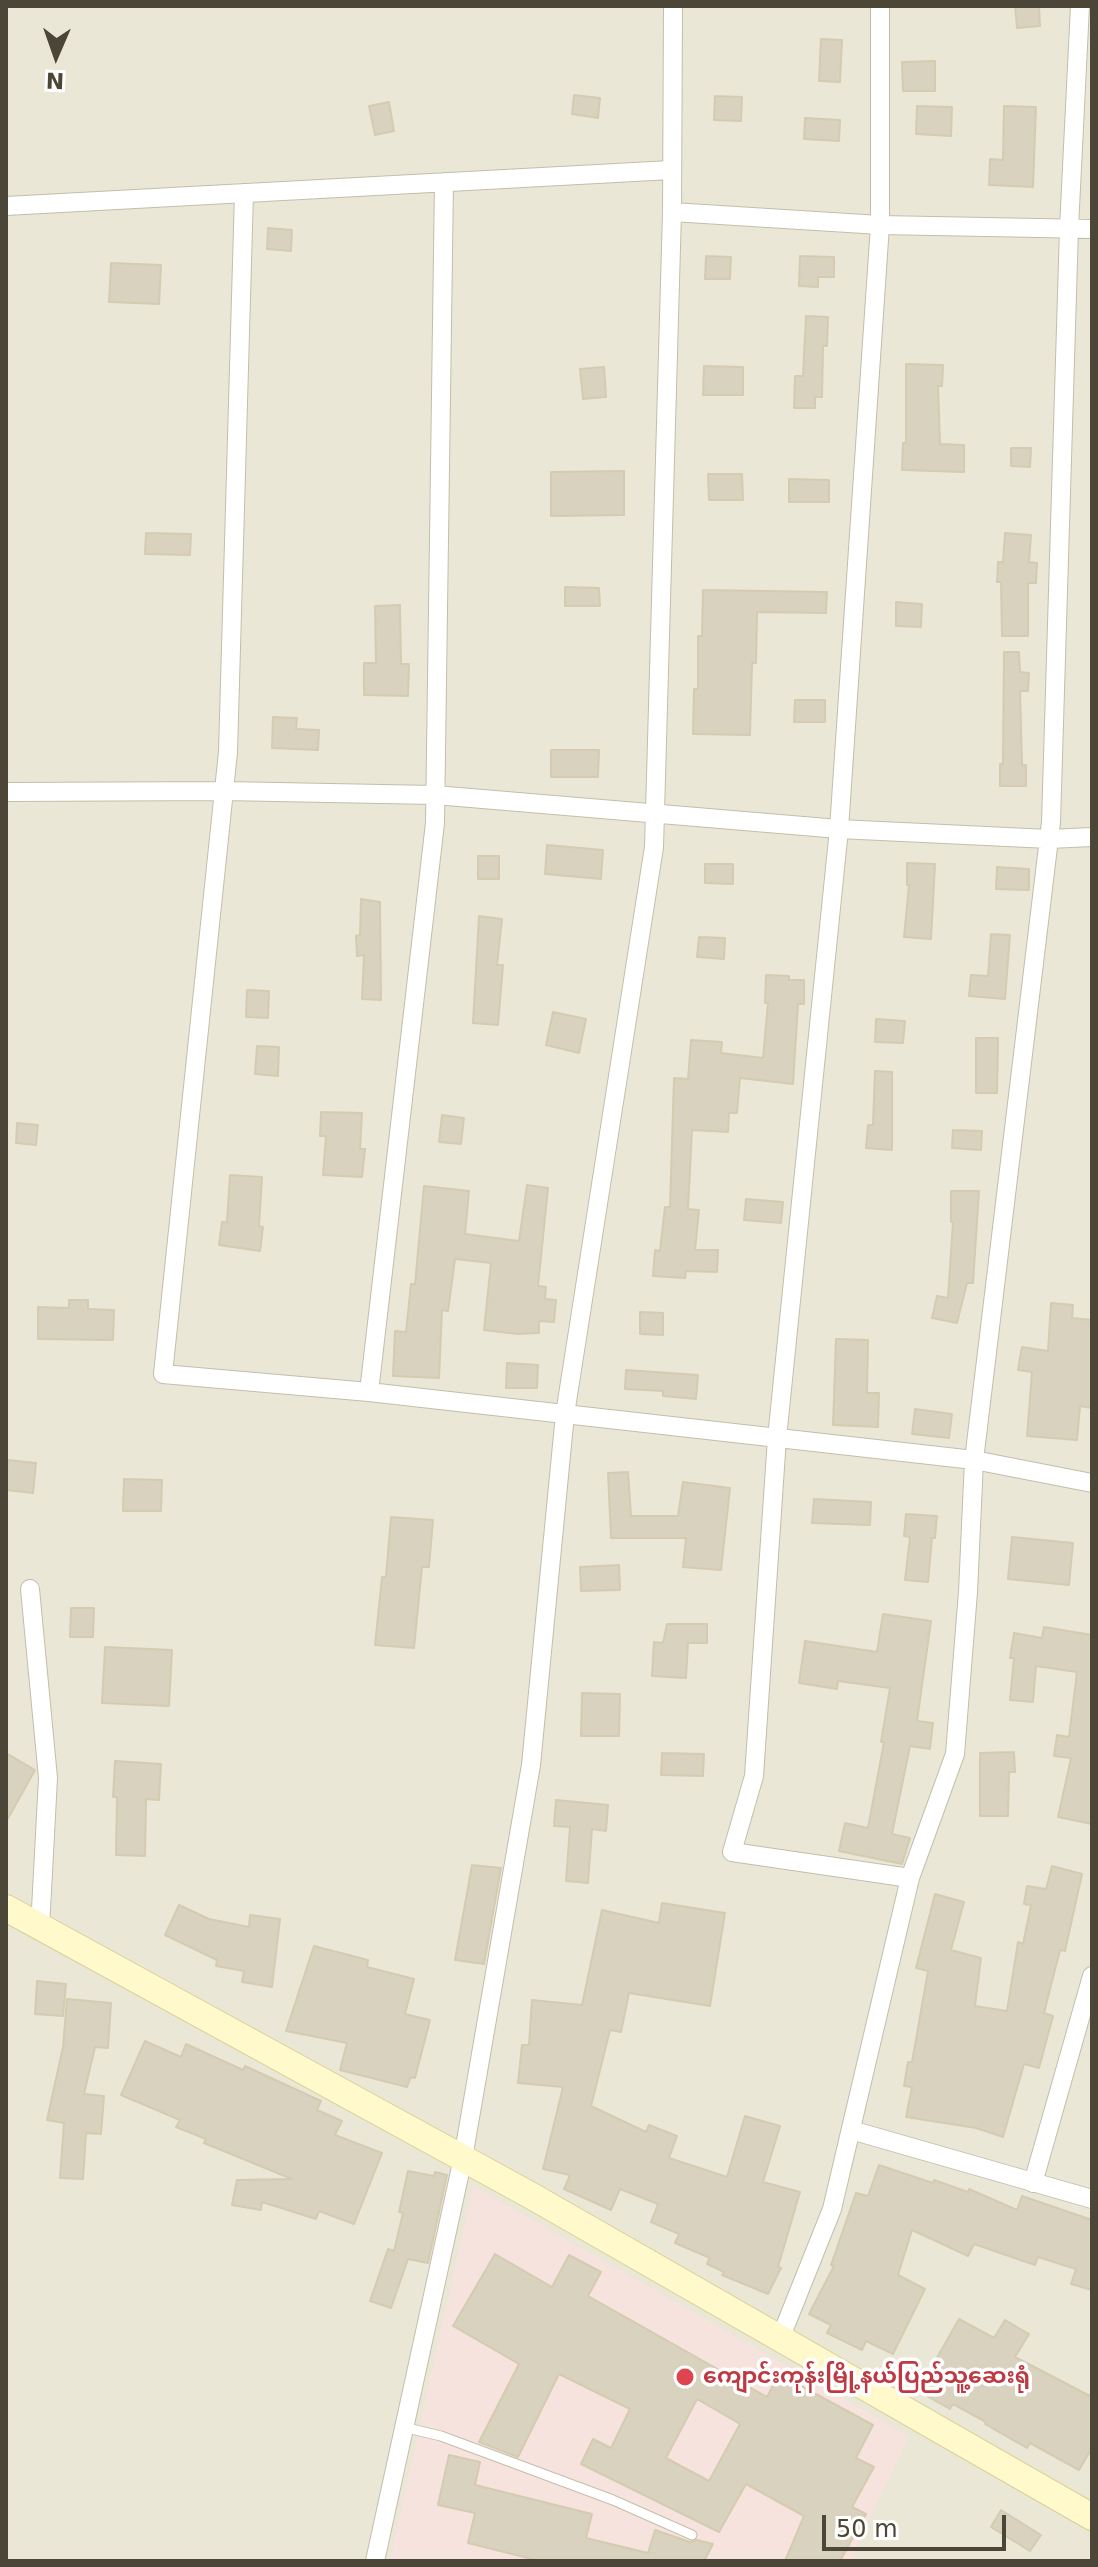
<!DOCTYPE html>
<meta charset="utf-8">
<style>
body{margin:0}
#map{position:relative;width:1098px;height:2567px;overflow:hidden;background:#f6f4ea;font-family:"DejaVu Sans",sans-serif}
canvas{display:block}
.frame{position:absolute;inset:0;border:8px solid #4b4637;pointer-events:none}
.north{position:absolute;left:16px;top:16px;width:80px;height:80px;-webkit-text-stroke:6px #fff;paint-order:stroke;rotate:182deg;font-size:22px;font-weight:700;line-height:32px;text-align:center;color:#4b4637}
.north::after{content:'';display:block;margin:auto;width:28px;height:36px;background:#4b4637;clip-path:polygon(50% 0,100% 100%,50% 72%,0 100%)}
.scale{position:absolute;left:822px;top:2515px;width:184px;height:36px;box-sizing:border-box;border:4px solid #4b4637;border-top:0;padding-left:10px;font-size:24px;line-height:28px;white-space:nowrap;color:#4b4637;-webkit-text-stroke:6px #fff;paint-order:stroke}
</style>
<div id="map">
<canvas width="1098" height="2567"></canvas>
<div class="frame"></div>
<div class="north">N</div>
<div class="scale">50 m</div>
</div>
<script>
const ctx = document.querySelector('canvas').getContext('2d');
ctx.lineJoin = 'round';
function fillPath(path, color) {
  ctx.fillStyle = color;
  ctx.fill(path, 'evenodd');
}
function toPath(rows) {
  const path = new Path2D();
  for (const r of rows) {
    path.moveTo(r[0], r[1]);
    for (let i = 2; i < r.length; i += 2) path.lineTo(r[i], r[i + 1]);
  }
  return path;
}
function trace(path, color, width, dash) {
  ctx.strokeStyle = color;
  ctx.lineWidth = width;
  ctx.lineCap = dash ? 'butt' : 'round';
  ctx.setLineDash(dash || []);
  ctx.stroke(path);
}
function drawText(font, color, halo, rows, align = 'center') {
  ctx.font = font + ' "DejaVu Sans","Noto Sans Myanmar",sans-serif';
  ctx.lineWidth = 7;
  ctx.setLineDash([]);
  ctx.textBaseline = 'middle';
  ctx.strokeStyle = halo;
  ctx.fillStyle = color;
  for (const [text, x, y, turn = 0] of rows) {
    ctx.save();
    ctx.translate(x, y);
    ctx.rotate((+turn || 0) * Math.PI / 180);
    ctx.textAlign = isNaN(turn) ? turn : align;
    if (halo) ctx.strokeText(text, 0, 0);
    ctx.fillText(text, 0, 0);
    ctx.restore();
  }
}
fillPath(toPath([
 [6,6,1092,6,1092,2561,6,2561]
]), '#ebe7d7');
fillPath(toPath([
 [473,2186,909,2436,850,2561,390,2561]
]), '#f7e3dd');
const building = toPath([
 [1015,6,1039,6,1040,26,1017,28,1015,6],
 [821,39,842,40,840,82,819,81,821,39],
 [935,61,935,91,903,91,902,62,935,61],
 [574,95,600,98,598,118,572,114,574,95],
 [715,96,742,97,741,121,714,120,715,96],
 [389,102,394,131,375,135,369,106,389,102],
 [917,106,952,107,951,136,916,134,917,106],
 [1004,106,1036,107,1033,187,989,185,990,159,1003,160,1004,106],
 [805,118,840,120,839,141,804,139,805,118],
 [268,228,292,230,291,251,267,249,268,228],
 [706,256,731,257,730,279,705,279,706,256],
 [800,256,834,257,834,277,818,277,818,287,799,286,800,256],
 [111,263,161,265,159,304,109,302,111,263],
 [806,316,828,317,827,346,823,346,822,397,815,397,815,408,794,408,795,376,803,376,806,316],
 [906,364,943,365,942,386,938,386,940,444,964,445,964,472,902,470,903,443,906,443,906,364],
 [704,366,743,367,743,395,703,395,704,366],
 [604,367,606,397,583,399,580,369,604,367],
 [1011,448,1031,448,1030,467,1011,466,1011,448],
 [624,471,624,515,551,516,551,472,624,471],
 [708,474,742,474,743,500,709,500,708,474],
 [789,479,829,480,829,502,789,502,789,479],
 [146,533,191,534,190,555,145,554,146,533],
 [1005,533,1031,535,1029,562,1037,563,1036,583,1028,583,1028,636,1002,636,1001,582,997,582,998,562,1003,562,1005,533],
 [565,587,599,588,600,606,565,606,565,587],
 [703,590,827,592,826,613,757,612,756,663,752,663,750,735,693,734,694,689,698,689,698,636,702,636,703,590],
 [896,602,922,604,921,627,896,626,896,602],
 [400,605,401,664,409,664,408,696,364,695,364,663,376,663,375,606,400,605],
 [1004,652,1019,652,1020,672,1029,673,1028,691,1020,691,1022,765,1026,765,1026,786,1000,786,1000,764,1003,764,1004,652],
 [795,700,825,700,825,722,794,722,795,700],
 [273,717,297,718,296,729,319,730,318,750,272,748,273,717],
 [551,750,599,750,598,777,551,777,551,750],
 [547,845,603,850,601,879,545,874,547,845],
 [478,856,499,856,499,879,478,879,478,856],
 [907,863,935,864,931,939,904,937,909,885,907,885,907,863],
 [705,864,733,864,733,884,705,883,705,864],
 [997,867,1029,869,1029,890,996,889,997,867],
 [361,899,380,902,381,1000,362,999,364,955,357,956,356,936,360,935,361,899],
 [479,916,502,919,497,965,503,965,498,1025,473,1023,479,916],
 [991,934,1010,935,1005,999,969,996,971,975,988,976,991,934],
 [699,937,725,938,724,959,697,957,699,937],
 [766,975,789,976,789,980,804,980,804,1004,798,1004,793,1084,740,1078,737,1113,729,1113,728,1132,692,1130,688,1209,699,1210,695,1250,718,1250,717,1272,686,1271,685,1278,653,1276,655,1250,660,1251,665,1207,670,1207,674,1078,688,1079,691,1040,722,1042,721,1053,763,1058,768,1003,765,1003,766,975],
 [247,990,269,991,268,1018,246,1017,247,990],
 [553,1012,586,1019,579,1053,546,1045,553,1012],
 [876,1019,905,1021,903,1043,875,1042,876,1019],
 [976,1038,998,1038,997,1093,976,1093,976,1038],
 [257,1046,279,1047,278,1076,255,1074,257,1046],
 [875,1071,892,1072,892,1150,866,1148,868,1125,873,1125,875,1071],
 [321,1112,362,1113,360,1149,365,1149,362,1177,323,1175,326,1136,320,1136,321,1112],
 [442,1115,464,1118,461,1144,439,1142,442,1115],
 [17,1123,38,1125,36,1145,16,1143,17,1123],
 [953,1130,982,1131,981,1150,952,1148,953,1130],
 [230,1175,262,1177,259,1226,263,1227,260,1251,219,1245,222,1222,227,1222,230,1175],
 [527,1185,548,1188,538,1286,546,1287,545,1299,556,1300,554,1322,539,1321,539,1333,517,1334,484,1330,491,1263,455,1259,448,1311,442,1310,439,1378,393,1376,395,1331,406,1332,411,1284,415,1284,424,1186,469,1191,465,1234,519,1241,527,1185],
 [951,1191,979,1191,973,1283,967,1283,957,1323,932,1318,937,1296,948,1298,953,1222,951,1222,951,1191],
 [746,1199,783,1202,781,1223,744,1220,746,1199],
 [69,1300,88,1300,88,1309,114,1310,113,1340,38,1339,38,1307,69,1308,69,1300],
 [1051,1303,1073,1305,1072,1318,1092,1320,1092,1408,1080,1406,1077,1440,1027,1436,1032,1372,1018,1370,1022,1347,1048,1351,1051,1303],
 [640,1312,663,1313,663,1335,640,1334,640,1312],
 [836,1339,868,1340,867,1393,879,1393,878,1427,833,1425,836,1339],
 [507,1363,538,1365,537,1388,506,1388,507,1363],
 [626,1370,698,1375,696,1399,663,1396,663,1391,625,1389,626,1370],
 [915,1409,952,1414,949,1438,912,1434,915,1409],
 [8,1460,36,1463,33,1493,6,1490,8,1460],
 [628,1472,631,1516,678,1516,683,1482,730,1488,721,1570,683,1567,686,1538,611,1538,608,1473,628,1472],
 [124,1479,162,1480,161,1511,123,1511,124,1479],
 [814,1499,871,1502,870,1525,812,1523,814,1499],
 [906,1514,937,1516,935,1538,932,1538,928,1582,905,1580,910,1537,904,1536,906,1514],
 [391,1517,433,1520,429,1567,422,1567,414,1648,375,1645,382,1577,386,1577,391,1517],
 [1012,1537,1073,1543,1069,1585,1008,1579,1012,1537],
 [619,1565,620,1590,581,1591,580,1567,619,1565],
 [71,1608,94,1608,93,1637,70,1637,71,1608],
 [883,1614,931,1621,917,1721,933,1723,930,1749,910,1746,892,1834,910,1838,902,1864,839,1851,845,1823,868,1828,884,1742,881,1742,890,1688,838,1681,837,1689,799,1683,805,1641,877,1652,883,1614],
 [667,1624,707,1624,707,1643,688,1643,686,1678,652,1676,654,1642,663,1643,667,1624],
 [1044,1627,1092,1635,1092,1824,1058,1817,1071,1758,1054,1756,1057,1735,1069,1737,1077,1672,1036,1666,1033,1702,1010,1700,1014,1658,1010,1658,1014,1633,1042,1638,1044,1627],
 [105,1647,172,1650,169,1706,102,1703,105,1647],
 [582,1693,620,1694,619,1736,581,1736,582,1693],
 [1014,1752,1015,1772,1009,1772,1008,1816,980,1816,980,1753,1014,1752],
 [6,1753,35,1770,6,1822,6,1753],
 [662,1753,704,1754,703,1776,661,1775,662,1753],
 [115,1761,161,1764,159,1800,146,1799,145,1856,116,1855,117,1797,113,1797,115,1761],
 [556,1800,608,1805,606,1831,592,1829,588,1883,566,1881,570,1827,554,1826,556,1800],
 [472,1865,501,1868,484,1964,455,1960,472,1865],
 [1052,1866,1082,1874,1065,1951,1060,1950,1044,2013,1053,2016,1039,2068,1024,2064,1003,2137,976,2128,906,2117,912,2087,904,2086,908,2062,912,2062,928,1971,916,1968,935,1894,964,1902,951,1950,981,1958,975,2006,1007,2011,1018,1942,1023,1944,1031,1905,1024,1904,1027,1886,1046,1889,1052,1866],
 [662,1903,725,1913,710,2006,629,1993,621,2032,610,2030,591,2106,646,2132,649,2125,677,2136,669,2158,727,2177,745,2116,780,2126,763,2182,800,2192,778,2267,781,2268,768,2294,722,2275,724,2272,707,2264,710,2258,675,2243,679,2234,651,2222,658,2204,620,2189,611,2210,564,2189,570,2175,543,2169,563,2087,518,2083,522,2045,529,2045,532,2000,582,2005,602,1910,659,1923,662,1903],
 [179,1905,209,1919,249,1927,250,1915,280,1919,272,1987,242,1982,244,1971,216,1966,217,1960,165,1935,179,1905],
 [314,1946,368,1960,367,1967,414,1979,405,2014,430,2020,415,2078,411,2077,407,2087,340,2070,347,2043,286,2031,314,1946],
 [37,1981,66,1984,63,2016,35,2014,37,1981],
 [67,1999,111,2003,108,2048,95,2047,84,2094,104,2096,101,2134,86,2133,83,2179,60,2178,64,2123,47,2120,63,2047,67,1999],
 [145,2041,181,2057,186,2044,243,2070,245,2066,321,2101,317,2110,342,2121,335,2135,382,2153,354,2224,319,2211,316,2219,262,2202,261,2210,232,2205,237,2180,292,2179,204,2143,206,2139,176,2127,180,2120,121,2095,145,2041],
 [879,2165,933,2183,934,2180,968,2192,969,2189,1017,2210,1022,2196,1092,2220,1092,2290,1071,2284,1076,2269,1038,2257,1035,2265,974,2244,968,2256,912,2230,898,2275,925,2289,893,2354,866,2341,862,2350,827,2333,831,2325,809,2314,834,2266,831,2265,856,2193,868,2196,879,2165],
 [408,2171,434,2176,435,2172,447,2175,428,2263,408,2259,391,2308,370,2301,388,2249,394,2251,403,2213,399,2212,408,2171],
 [495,2254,552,2287,569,2255,601,2272,588,2296,767,2397,779,2374,873,2425,856,2458,874,2467,852,2507,866,2514,840,2561,785,2561,804,2516,746,2484,719,2532,581,2464,593,2439,611,2448,630,2409,559,2374,518,2457,479,2442,519,2364,453,2326,495,2254],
 [697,2399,740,2424,709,2481,666,2458,697,2399],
 [959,2319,994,2338,1005,2320,1029,2334,1015,2357,1092,2397,1092,2448,1079,2470,1030,2443,1027,2448,985,2424,986,2422,953,2404,950,2409,918,2391,959,2319],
 [449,2455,480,2462,475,2485,592,2514,586,2538,648,2553,655,2530,690,2542,697,2540,713,2544,704,2561,540,2561,468,2543,475,2513,438,2505,449,2455],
 [1001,2510,1041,2535,1030,2551,991,2527,1001,2510]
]);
fillPath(building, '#d9d2be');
trace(building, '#d4cbb0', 2);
const lane = toPath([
 [403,2427,441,2436,613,2500,692,2535]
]);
const street = toPath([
 [880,6,880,225,839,829,777,1438,754,1776,732,1852,910,1878],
 [244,193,228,752,163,1374,369,1392,974,1460,1092,1483],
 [6,206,671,170],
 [672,212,880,225,1092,229],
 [6,792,224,791,435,795,839,829,1049,839,1092,837],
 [369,1392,435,823,444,182],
 [30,1589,48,1778,40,1928],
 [851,2130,1092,2199],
 [1033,2183,1092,1976],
 [780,2339,832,2209,910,1878,955,1754,968,1592,974,1460,1051,822,1069,228,1080,6],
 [375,2561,463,2158,531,1765,565,1414,654,847,672,212,673,6]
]);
const secondary = toPath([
 [6,1908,530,2195,1092,2517]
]);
trace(lane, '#c3beab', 11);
trace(street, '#c3beab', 20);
trace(secondary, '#dad096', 28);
trace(lane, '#fff', 9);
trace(street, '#fff', 18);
trace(secondary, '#fff9cb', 26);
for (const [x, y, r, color] of [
 [685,2377,10,"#e0444e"]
]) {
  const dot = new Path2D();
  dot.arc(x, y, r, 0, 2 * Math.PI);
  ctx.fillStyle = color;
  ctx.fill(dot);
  trace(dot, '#fff', 3);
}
drawText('bold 22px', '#be3a42', '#fff', [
 ["ကျောင်းကုန်းမြို့နယ်ပြည်သူ့ဆေးရုံ",703,2377]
], 'left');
</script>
